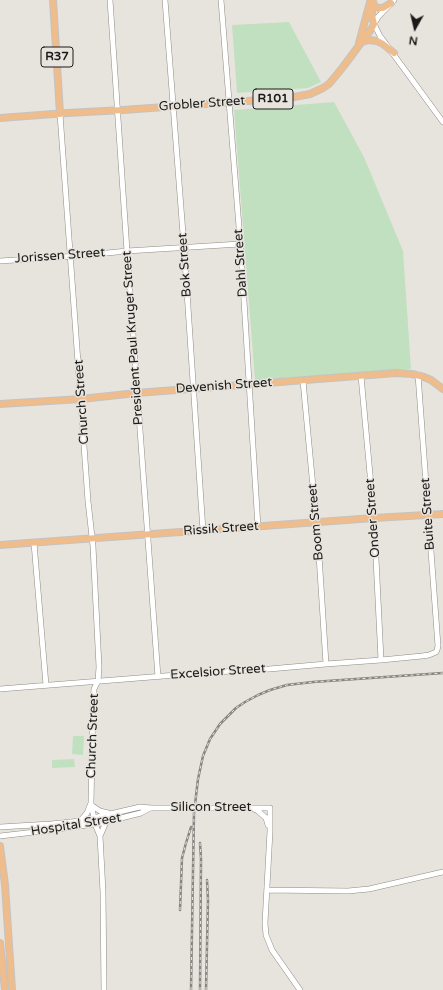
<!DOCTYPE html>
<style>
body{margin:0}
#map{position:relative;width:443px;height:990px;overflow:hidden;background:#e7e4de;font-family:"Varela Round",sans-serif}
canvas{display:block}
.north{position:absolute;left:395px;top:8px;width:40px;height:40px;-webkit-text-stroke:3px #e7e4de;paint-order:stroke;rotate:188deg;font-size:11px;font-weight:700;line-height:16px;text-align:center;color:#1b1a18}
.north::after{content:'';display:block;margin:auto;width:14px;height:18px;background:#1b1a18;clip-path:polygon(50% 0,100% 100%,50% 72%,0 100%)}
</style>
<div id="map">
<canvas width="443" height="990"></canvas>
<div class="north">N</div>
</div>
<script>
const ctx = document.querySelector('canvas').getContext('2d');
ctx.lineJoin = 'round';
function fillPath(path, color) {
  ctx.fillStyle = color;
  ctx.fill(path, 'evenodd');
}
function toPath(rows) {
  const path = new Path2D();
  for (const r of rows) {
    path.moveTo(r[0], r[1]);
    for (let i = 2; i < r.length; i += 2) path.lineTo(r[i], r[i + 1]);
  }
  return path;
}
function trace(path, color, width, dash) {
  ctx.strokeStyle = color;
  ctx.lineWidth = width;
  ctx.lineCap = dash ? 'butt' : 'round';
  ctx.setLineDash(dash || []);
  ctx.stroke(path);
}
function drawText(font, color, halo, rows, align = 'center') {
  ctx.font = font + ' "Varela Round",sans-serif';
  ctx.lineWidth = 3;
  ctx.setLineDash([]);
  ctx.textBaseline = 'middle';
  ctx.strokeStyle = halo;
  ctx.fillStyle = color;
  for (const [text, x, y, turn = 0] of rows) {
    ctx.save();
    ctx.translate(x, y);
    ctx.rotate((+turn || 0) * Math.PI / 180);
    ctx.textAlign = isNaN(turn) ? turn : align;
    if (halo) ctx.strokeText(text, 0, 0);
    ctx.fillText(text, 0, 0);
    ctx.restore();
  }
}
fillPath(toPath([
 [289,22,321,82,308,88,237,93,232,25],
 [334,102,364,157,403,251,411,369,255,380,234,110],
 [73,736,84,736,83,755,72,754],
 [74,759,75,767,52,768,52,760]
]), '#c1e0bf');
const minor = toPath([
 [110,0,127,251,158,677],
 [165,0,184,247,203,531],
 [221,0,241,252,258,527],
 [394,0,378,17,374,24,380,36,443,122],
 [60,114,88,501,93,546,99,667,98,681,94,689,93,701,91,803,95,824,100,836,103,892,104,990],
 [0,261,77,256,127,251,240,244],
 [361,376,374,518,381,660],
 [303,381,318,540,326,664],
 [34,543,46,685],
 [0,689,214,672,269,669,326,664,381,660,422,656,429,655,436,652,437,650,438,646,418,375],
 [91,805,100,811,108,813],
 [244,808,270,808,270,831,265,923,266,935,272,950,300,990],
 [254,809,258,811,266,818,268,825],
 [81,820,87,813,91,803],
 [0,827,51,824,80,821,140,807,151,808],
 [0,836,52,830,101,823,141,813,150,808],
 [100,836,106,822],
 [267,890,348,891,369,889,443,872]
]);
const major = toPath([
 [53,0,60,114],
 [373,2,374,5,376,7,379,8,383,8,391,3],
 [362,42,369,40,377,41,383,44,394,53],
 [359,43,370,2],
 [0,118,67,113,123,110,289,98,310,94,323,88,329,84,343,67,372,28,374,24,372,16,372,0],
 [0,404,81,399,137,393,396,373,412,374,424,377,431,380,443,389],
 [0,545,374,518,443,514],
 [0,846,5,885,12,990],
 [0,943,5,990]
]);
trace(minor, '#8e8b85', 6);
trace(major, '#c4c3c3', 8);
trace(minor, '#fff', 5);
trace(major, '#efbc8c', 6);
const rail = toPath([
 [180,910,182,858,186,843,191,827],
 [191,990,193,871,194,813,198,779,203,756,210,739,220,724,236,708,245,702,258,695,270,690,287,685,313,682,443,673],
 [200,990,201,859,200,843],
 [206,990,208,900,207,880]
]);
trace(rail, '#888682', 2.5);
trace(rail, '#e7e4de', 1, [3]);
const minorBridge = toPath([
 [152,808,244,808]
]);
trace(minorBridge, '#8e8b85', 6, []);
trace(minorBridge, '#fff', 5);
for (const [x, y, w] of [
 [57,57,32],
 [273,99,40]
]) {
  const box = new Path2D();
  box.roundRect(x - w / 2, y - 10, w, 20, 3);
  ctx.fillStyle = '#e7e4de';
  ctx.fill(box);
  trace(box, '#1b1a18', 1);
}
drawText('bold 12px', '#1b1a18', null, [
 ["R37",57,57],
 ["R101",273,99]
]);
drawText('13px', '#1b1a18', '#e7e4de', [
 ["Grobler Street",202,104,-4],
 ["Jorissen Street",60,256,-4],
 ["Dahl Street",241,263,-94],
 ["Bok Street",185,265,-94],
 ["President Paul Kruger Street",133,338,-94],
 ["Devenish Street",224,386,-4],
 ["Church Street",82,402,-94],
 ["Buite Street",428,514,-94],
 ["Onder Street",373,518,-94],
 ["Boom Street",316,522,-95],
 ["Rissik Street",221,529,-4],
 ["Excelsior Street",218,672,-4],
 ["Church Street",93,736,-88],
 ["Silicon Street",211,808],
 ["Hospital Street",76,825,-9]
]);
</script>
